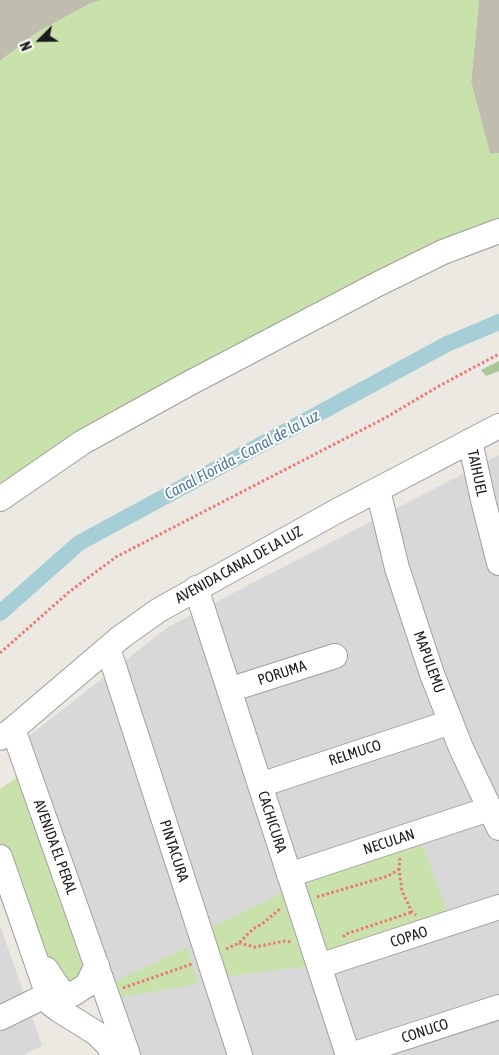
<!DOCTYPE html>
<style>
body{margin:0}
#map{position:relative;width:499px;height:1055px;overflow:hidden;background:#ece8e2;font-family:"Asap Condensed",sans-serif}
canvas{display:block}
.north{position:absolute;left:15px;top:15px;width:50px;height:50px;-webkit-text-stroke:4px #fff;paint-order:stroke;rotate:247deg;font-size:14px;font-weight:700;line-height:20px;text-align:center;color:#1b1b1b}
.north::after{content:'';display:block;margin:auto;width:18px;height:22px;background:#1b1b1b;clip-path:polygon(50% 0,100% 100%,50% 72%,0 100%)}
</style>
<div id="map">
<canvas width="499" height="1055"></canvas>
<div class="north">N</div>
</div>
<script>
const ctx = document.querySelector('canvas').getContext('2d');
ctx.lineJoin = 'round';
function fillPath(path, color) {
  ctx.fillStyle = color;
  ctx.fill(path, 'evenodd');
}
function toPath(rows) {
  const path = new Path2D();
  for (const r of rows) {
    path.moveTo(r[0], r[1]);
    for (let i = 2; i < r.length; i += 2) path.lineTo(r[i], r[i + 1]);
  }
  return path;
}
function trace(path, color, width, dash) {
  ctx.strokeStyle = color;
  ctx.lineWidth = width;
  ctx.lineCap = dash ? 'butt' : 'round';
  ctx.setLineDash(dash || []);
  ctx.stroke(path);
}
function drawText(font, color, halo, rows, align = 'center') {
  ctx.font = font + ' "Asap Condensed",sans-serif';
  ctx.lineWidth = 4;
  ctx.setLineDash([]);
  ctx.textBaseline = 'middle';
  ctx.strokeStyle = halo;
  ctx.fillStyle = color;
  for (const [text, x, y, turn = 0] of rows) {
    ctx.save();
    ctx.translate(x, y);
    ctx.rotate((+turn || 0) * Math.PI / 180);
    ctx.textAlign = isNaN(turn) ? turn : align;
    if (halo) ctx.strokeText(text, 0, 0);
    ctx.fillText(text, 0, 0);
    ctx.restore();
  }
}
fillPath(toPath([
 [499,455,499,1055,135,1055,24,740,168,627],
 [0,925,42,1046,23,1055,0,1055]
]), '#d9d8d8');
fillPath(toPath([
 [0,0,101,0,89,4,38,32,0,61],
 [479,0,499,0,499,153,490,154,471,82]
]), '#bfbeae');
fillPath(toPath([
 [101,0,479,0,471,82,490,154,499,153,499,224,94,424,56,445,0,483,0,61,38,32,89,4],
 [22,774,88,959,80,974,69,981,46,960,0,844,0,789],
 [421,840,449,917,331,959,304,882],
 [282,893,309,966,223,977,206,930],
 [187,947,198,984,115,998,110,984]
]), '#c9e2ac');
fillPath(toPath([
 [499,361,499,371,486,376,481,370]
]), '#aac79a');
trace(toPath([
 [0,613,79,543,447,344,499,322]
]), '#a6ced6', 16);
const minor = toPath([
 [470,441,483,500,499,563],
 [378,490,397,568,432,674,461,748,499,828],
 [0,499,83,442,188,384,378,284,443,252,499,231],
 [196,588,348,1055],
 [108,648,240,1055],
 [229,690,335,656],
 [13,729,128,1055],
 [0,738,13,729,121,637,159,610,335,512,499,426],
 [260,785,451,722],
 [0,857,51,1004,59,1010,96,1033,109,1046,113,1055],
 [289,875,489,809],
 [319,966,499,907],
 [46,969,60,990,68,994,73,994,87,985,97,965],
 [0,1018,47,995],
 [351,1055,499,1007]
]);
trace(minor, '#9f9f9f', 26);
trace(toPath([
 [0,653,69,592,116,557,385,418,439,386,499,354],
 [400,858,399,869,402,891,412,912,416,915],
 [317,897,388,876,401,868],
 [343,937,346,934,412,912],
 [239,943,255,947,285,941,292,942],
 [226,949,239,943,253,929,262,924,280,909],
 [123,988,192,964]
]), '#eb7973', 3, [2.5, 2.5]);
trace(minor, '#fff', 24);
drawText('15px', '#1b1b1b', '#fff', [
 ["TAIHUEL",477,473,78],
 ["AVENIDA CANAL DE LA LUZ",239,565,-29],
 ["MAPULEMU",429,662,70],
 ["PORUMA",282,673,-18],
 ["RELMUCO",355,753,-18],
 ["CACHICURA",272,822,72],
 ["NECULAN",389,842,-18],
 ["AVENIDA EL PERAL",55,847,70],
 ["PINTACURA",174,851,72],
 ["COPAO",409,937,-18],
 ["CONUCO",425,1031,-18]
]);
drawText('italic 16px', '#4f799a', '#fff', [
 ["Canal Florida - Canal de la Luz",242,455,-28]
]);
</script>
